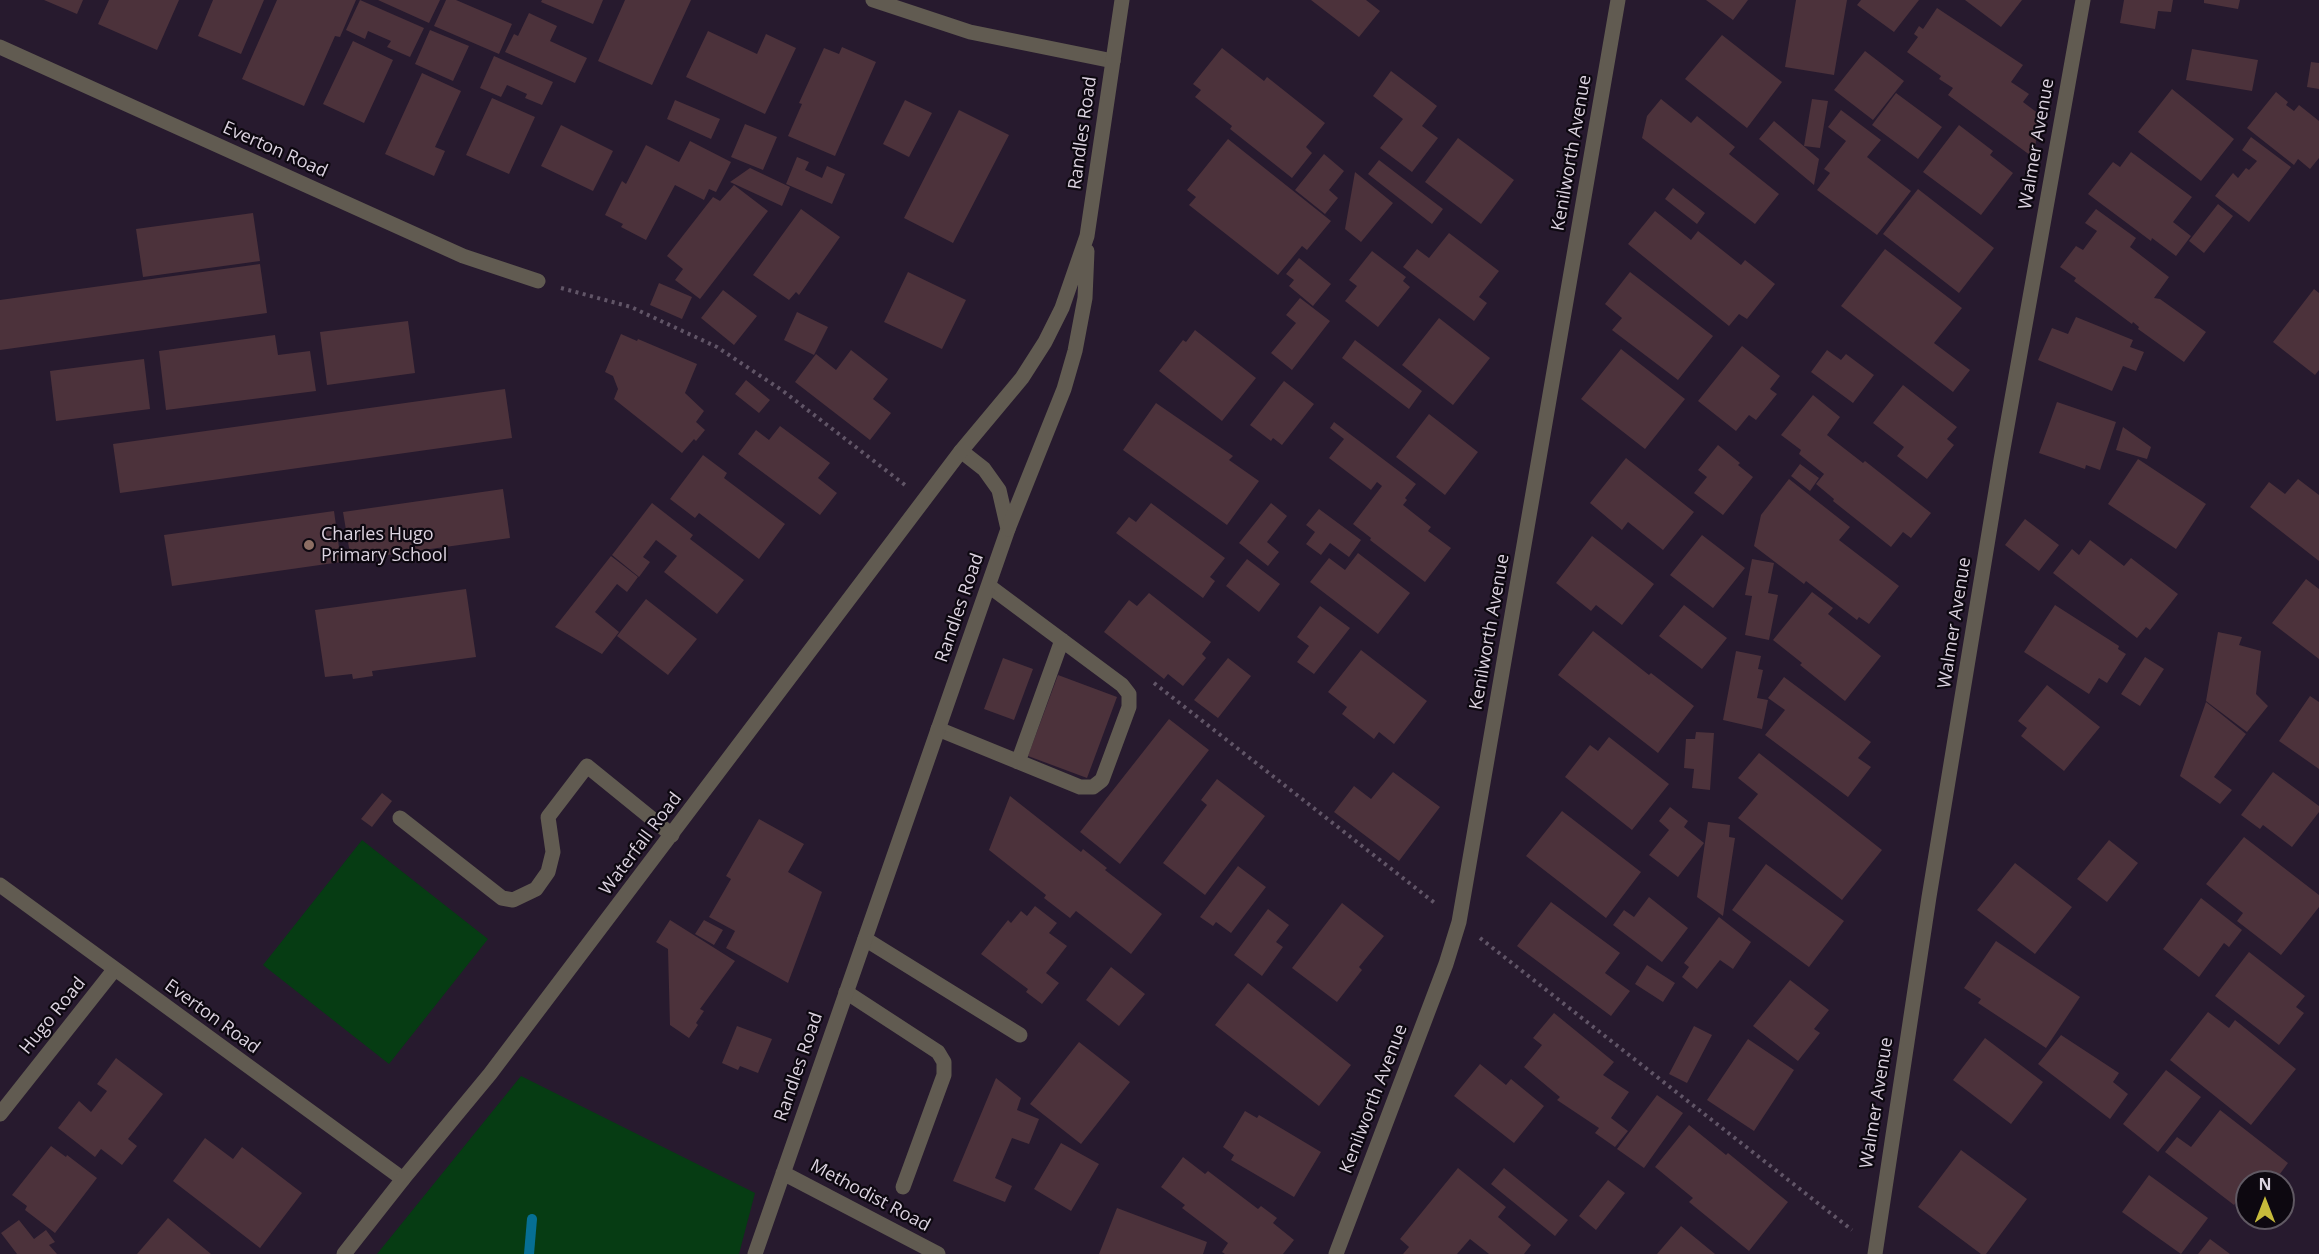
<!DOCTYPE html>
<style>
body{margin:0}
#map{position:relative;width:2319px;height:1254px;overflow:hidden;background:#271a2e;font-family:"Open Sans",sans-serif}
canvas{display:block}
.north{position:absolute;left:2235px;top:1170px;width:60px;height:60px;box-sizing:border-box;background:#0d0810;border:2px solid #605963;border-radius:50%;rotate:0deg;font-size:16px;font-weight:700;line-height:24px;text-align:center;color:#dcd3e0}
.north::after{content:'';display:block;margin:auto;width:21px;height:27px;background:#c7bb3b;clip-path:polygon(50% 0,100% 100%,50% 72%,0 100%)}
</style>
<div id="map">
<canvas width="2319" height="1254"></canvas>
<div class="north">N</div>
</div>
<script>
const ctx = document.querySelector('canvas').getContext('2d');
ctx.lineJoin = 'round';
function fillPath(path, color) {
  ctx.fillStyle = color;
  ctx.fill(path, 'evenodd');
}
function toPath(rows) {
  const path = new Path2D();
  for (const r of rows) {
    path.moveTo(r[0], r[1]);
    for (let i = 2; i < r.length; i += 2) path.lineTo(r[i], r[i + 1]);
  }
  return path;
}
function trace(path, color, width, dash) {
  ctx.strokeStyle = color;
  ctx.lineWidth = width;
  ctx.lineCap = dash ? 'butt' : 'round';
  ctx.setLineDash(dash || []);
  ctx.stroke(path);
}
function drawText(font, color, halo, rows, align = 'center') {
  ctx.font = font + ' "Open Sans",sans-serif';
  ctx.lineWidth = 4.5;
  ctx.setLineDash([]);
  ctx.textBaseline = 'middle';
  ctx.strokeStyle = halo;
  ctx.fillStyle = color;
  for (const [text, x, y, turn = 0] of rows) {
    ctx.save();
    ctx.translate(x, y);
    ctx.rotate((+turn || 0) * Math.PI / 180);
    ctx.textAlign = isNaN(turn) ? turn : align;
    if (halo) ctx.strokeText(text, 0, 0);
    ctx.fillText(text, 0, 0);
    ctx.restore();
  }
}
fillPath(toPath([
 [362,840,488,939,389,1064,263,965],
 [521,1076,755,1193,739,1254,377,1254]
]), '#063c13');
trace(toPath([
 [529,1254,532,1219]
]), '#066f93', 10);
fillPath(toPath([
 [44,0,83,0,77,14],
 [109,0,179,0,157,50,98,24],
 [213,0,264,0,241,54,198,36],
 [277,0,356,0,340,37,335,36,304,106,242,79],
 [360,0,424,28,410,57,387,47,391,41,368,31,365,39,346,30],
 [378,0,440,0,429,23],
 [446,0,456,0,512,24,499,54,434,26],
 [542,0,603,0,593,24,541,2],
 [625,0,691,0,652,85,598,61],
 [1311,0,1366,0,1380,11,1359,37],
 [1706,0,1748,0,1733,20],
 [1796,0,1847,0,1834,75,1785,67],
 [1861,0,1919,0,1894,32,1857,5],
 [1965,0,2022,0,2001,27],
 [2124,0,2173,0,2171,12,2158,11,2155,29,2120,23],
 [2204,0,2240,0,2238,9,2204,3],
 [1937,8,2023,65,2011,82,2029,94,2023,102,2039,114,2034,158,1948,95,1953,88,1939,79,1941,76,1907,52,1918,37,1914,34,1919,26,1923,29],
 [529,13,557,26,550,41,587,58,575,83,505,52,514,34,518,36],
 [430,30,469,46,453,81,415,64],
 [708,31,757,54,766,34,796,48,765,114,686,77],
 [1722,35,1782,82,1747,128,1685,79],
 [353,41,393,60,364,123,323,104],
 [842,47,876,62,835,156,788,136,802,104,799,103,824,48,839,54],
 [1222,48,1264,81,1267,77,1325,123,1306,147,1312,153,1292,178,1230,129,1232,126,1195,97,1201,90,1193,84],
 [2192,49,2258,60,2252,91,2186,80],
 [1865,51,1904,81,1873,120,1834,90],
 [494,56,553,82,542,105,525,98,527,94,507,85,501,97,480,88],
 [2311,62,2319,63,2319,89,2307,87],
 [1391,71,1437,106,1422,126,1438,138,1412,172,1380,148,1403,119,1373,96],
 [422,73,461,91,435,147,445,151,434,176,385,154],
 [2172,89,2234,139,2201,181,2138,132],
 [2276,92,2288,102,2286,105,2294,111,2299,105,2319,121,2319,158,2310,169,2298,159,2294,165,2247,128],
 [1896,93,1942,127,1918,159,1872,125],
 [492,98,535,117,509,174,466,155],
 [1661,99,1691,123,1697,116,1735,147,1729,154,1779,194,1755,224,1642,138,1647,116],
 [1812,99,1828,101,1820,148,1804,146],
 [675,100,720,119,711,139,667,119],
 [905,100,932,113,909,157,883,144],
 [959,110,1009,135,953,243,904,218],
 [1841,110,1881,140,1867,157,1911,191,1877,235,1817,190,1830,173,1824,169,1846,141,1828,127],
 [1774,121,1819,159,1814,185,1759,139],
 [745,124,777,137,763,170,731,157],
 [561,125,613,151,593,191,541,166],
 [1959,125,1993,151,1990,155,2013,173,1981,215,1923,172],
 [2251,137,2291,167,2249,222,2215,196,2233,173,2238,178,2246,168,2249,170,2257,161,2242,150],
 [1458,138,1514,180,1481,224,1425,182],
 [1228,139,1331,221,1307,250,1302,246,1278,275,1189,205,1196,197,1187,190],
 [690,141,731,162,716,192,709,189,704,200,675,185,646,240,621,227,623,224,605,215,622,181,626,184,646,145,679,162],
 [2131,152,2192,197,2173,222,2191,236,2176,256,2152,238,2151,241,2088,194,2113,162,2120,167],
 [1324,154,1344,171,1329,190,1338,198,1325,214,1295,190],
 [797,157,809,162,805,170,822,178,827,166,845,174,832,204,786,184],
 [1379,160,1443,209,1432,224,1368,174],
 [750,168,790,187,782,206,730,182],
 [1355,172,1393,203,1361,242,1345,229],
 [734,185,768,211,700,299,675,280,683,269,667,256,713,197,720,201],
 [1673,188,1705,213,1697,224,1665,199],
 [1918,189,1994,248,1959,293,1883,234],
 [2218,204,2233,216,2204,253,2189,241],
 [801,209,840,237,799,295,796,292,789,300,753,275],
 [2096,209,2136,238,2130,247,2169,277,2154,298,2160,299,2206,332,2184,362,2138,329,2139,327,2133,322,2132,324,2074,281,2076,278,2060,267,2076,246,2083,250,2097,231,2085,223],
 [1655,211,1691,240,1698,231,1741,265,1745,260,1775,284,1747,319,1739,314,1729,326,1628,244],
 [253,213,260,261,143,277,136,229],
 [1449,233,1499,271,1479,297,1487,303,1474,321,1403,267,1417,249,1429,258],
 [1885,249,1962,308,1934,343,1970,370,1953,392,1841,306],
 [1372,251,1406,277,1403,281,1410,287,1378,327,1345,301,1357,286,1349,280],
 [1299,258,1331,284,1313,306,1289,286,1294,280,1286,274],
 [260,264,267,313,0,350,0,300],
 [908,272,966,300,942,349,884,322],
 [1630,272,1713,336,1678,380,1612,330,1622,318,1605,304],
 [659,283,692,297,682,319,650,305],
 [2314,289,2319,293,2319,370,2315,375,2273,342],
 [723,290,757,316,734,345,701,318],
 [1300,298,1330,321,1292,370,1271,353,1296,323,1286,315],
 [797,312,828,327,814,355,784,340],
 [2076,317,2133,340,2130,347,2144,352,2136,371,2123,366,2112,391,2038,360,2052,328,2068,334],
 [1439,318,1490,358,1453,405,1402,365],
 [408,321,415,373,327,385,320,332],
 [1195,330,1256,378,1222,421,1159,371,1183,340,1186,342],
 [621,334,637,341,638,339,697,364,685,393,704,411,696,422,705,430,696,441,694,439,682,453,614,399,618,389,613,376,605,372],
 [275,335,278,355,310,351,316,391,166,410,159,351],
 [1355,340,1422,391,1409,409,1342,358],
 [1742,346,1780,376,1770,389,1777,394,1756,420,1749,415,1736,431,1698,401],
 [1621,349,1685,399,1645,449,1581,399],
 [851,350,888,379,873,399,891,413,870,440,795,382,816,354,836,370],
 [1827,350,1841,360,1846,354,1874,375,1853,403,1811,372],
 [144,359,150,409,56,421,50,371],
 [746,380,770,400,759,413,735,394],
 [1284,381,1314,404,1282,445,1273,438,1271,441,1250,425],
 [1903,385,1957,427,1947,439,1954,445,1927,479,1897,456,1904,447,1873,423],
 [505,389,512,438,120,493,113,444],
 [1813,395,1840,417,1827,435,1863,463,1865,461,1931,513,1911,538,1903,532,1891,547,1833,501,1834,499,1816,484,1824,474,1799,454,1801,450,1781,435],
 [2057,402,2116,422,2100,470,2086,465,2085,469,2039,453],
 [1156,403,1233,456,1229,460,1259,481,1227,525,1123,450],
 [1429,414,1478,452,1445,495,1396,457],
 [1334,422,1416,484,1405,498,1407,500,1403,505,1431,527,1428,531,1451,548,1425,582,1370,540,1371,538,1353,524,1382,486,1377,482,1371,490,1329,458,1344,439,1330,428],
 [780,426,830,463,818,478,837,493,820,515,738,454,756,430,769,440],
 [2123,427,2151,447,2147,459,2116,450],
 [1718,445,1740,463,1738,465,1753,477,1723,515,1694,493,1707,477,1698,470],
 [703,455,727,473,724,478,785,524,759,559,699,513,695,518,670,499],
 [1626,458,1694,512,1663,550,1628,522,1622,530,1590,503],
 [2138,459,2206,504,2176,549,2108,504],
 [1800,464,1819,478,1810,491,1791,476],
 [1789,479,1850,527,1839,540,1899,586,1869,624,1859,617,1857,620,1806,581,1804,584,1754,546,1761,515],
 [2298,479,2319,495,2319,561,2250,507,2269,482,2285,494],
 [503,489,510,538,351,560,343,512],
 [652,503,693,535,690,539,744,580,717,614,664,572,677,556,656,540,643,557,650,562,639,577,612,555],
 [1151,503,1225,558,1210,577,1215,581,1203,598,1116,533,1129,517,1136,522],
 [1271,503,1287,516,1267,542,1279,552,1268,566,1239,543],
 [1319,509,1361,540,1349,557,1330,543,1321,555,1306,544,1315,532,1306,525],
 [334,511,341,562,172,586,164,535],
 [2025,519,2059,545,2039,571,2005,545],
 [1702,535,1745,568,1713,608,1670,575],
 [1592,536,1654,584,1622,625,1596,605,1591,611,1556,583],
 [2090,540,2124,566,2131,558,2178,594,2150,630,2146,627,2137,638,2053,573,2072,549,2079,555],
 [1358,553,1410,593,1378,634,1310,582,1329,558,1345,570],
 [611,556,638,577,627,592,617,584,595,612,619,632,602,654,555,627],
 [1247,559,1280,584,1259,612,1226,586],
 [1752,559,1774,563,1768,593,1778,595,1769,640,1745,635,1752,596,1745,595],
 [2306,579,2319,589,2319,659,2272,623],
 [466,589,476,657,372,671,373,676,353,679,352,674,325,677,315,610],
 [1812,592,1833,608,1828,614,1881,656,1845,701,1800,665,1802,663,1773,640],
 [1149,593,1211,642,1202,654,1206,658,1183,686,1168,674,1164,679,1104,632,1129,600,1137,606],
 [646,599,697,639,668,675,617,636],
 [1684,605,1727,638,1702,669,1659,636],
 [2055,605,2119,646,2118,649,2126,654,2107,683,2099,678,2089,694,2024,652],
 [1320,606,1350,628,1314,674,1297,662,1309,646,1297,637],
 [1593,631,1649,675,1651,673,1694,706,1658,753,1558,675],
 [2218,632,2242,637,2239,645,2261,651,2256,694,2268,706,2247,732,2206,701],
 [1361,650,1427,701,1394,744,1379,732,1374,739,1342,714,1347,707,1328,692],
 [1736,651,1761,656,1758,669,1763,670,1757,698,1768,700,1762,729,1723,720],
 [2145,657,2164,669,2140,706,2121,694],
 [1003,658,1033,669,1014,720,984,709],
 [1228,658,1251,676,1218,718,1194,700],
 [1058,675,1117,697,1087,778,1028,756],
 [1784,677,1871,742,1858,758,1871,767,1848,797,1765,735,1785,710,1768,698],
 [2047,685,2100,727,2064,771,2021,736,2027,728,2018,721],
 [2310,696,2319,702,2319,769,2279,741],
 [2206,702,2246,734,2214,777,2232,790,2220,804,2180,776],
 [1169,719,1209,750,1120,864,1080,832],
 [1696,732,1714,733,1710,790,1692,788,1694,769,1684,768,1686,739,1695,739],
 [1609,737,1669,784,1632,830,1565,777,1590,745,1598,751],
 [1759,753,1882,850,1842,900,1738,818,1758,794,1738,778],
 [1393,772,1440,807,1399,861,1334,812,1354,786,1371,799],
 [2273,772,2319,806,2319,812,2292,847,2263,825,2260,829,2241,815],
 [1217,779,1265,816,1205,895,1163,863,1207,805,1201,800],
 [382,793,392,801,372,827,361,819],
 [1010,796,1081,852,1083,849,1107,868,1105,870,1162,914,1131,954,1076,911,1070,918,1044,898,1046,895,989,850],
 [1670,807,1688,821,1684,827,1704,843,1678,877,1649,855,1669,830,1659,821],
 [1562,811,1641,872,1606,918,1526,856],
 [759,819,804,844,788,872,822,892,788,983,726,948,735,931,709,917,731,879,726,876],
 [1708,822,1730,825,1729,837,1735,838,1723,916,1697,897],
 [2244,837,2319,895,2319,907,2281,955,2237,921,2243,913,2206,884],
 [2109,840,2138,863,2107,902,2077,879],
 [2015,863,2072,907,2035,954,1977,910],
 [1766,864,1844,921,1809,967,1732,910],
 [1238,866,1266,887,1231,933,1216,922,1213,926,1200,917],
 [1649,897,1688,928,1662,962,1613,925,1624,910,1634,917],
 [2201,898,2242,930,2229,947,2224,943,2199,977,2163,949],
 [1551,902,1620,953,1605,973,1630,991,1611,1016,1517,946],
 [1342,903,1384,936,1359,967,1362,970,1337,1002,1292,968],
 [1035,906,1057,923,1049,933,1067,946,1046,973,1059,983,1042,1004,1026,992,1028,989,981,954,1008,920,1011,923,1021,911,1027,916],
 [1268,909,1289,925,1276,942,1283,947,1262,976,1234,955],
 [1719,917,1751,942,1733,969,1720,960,1697,989,1682,977,1689,967,1684,963],
 [670,920,735,961,700,1009,704,1011,696,1023,698,1025,689,1038,670,1025,668,949,656,942],
 [704,920,723,930,714,945,695,934],
 [1996,941,2080,997,2046,1048,1978,1003,1981,999,1964,988],
 [2249,952,2305,996,2296,1007,2304,1013,2279,1045,2215,996],
 [1647,965,1675,983,1663,1002,1635,984],
 [1111,967,1145,994,1119,1026,1086,1000],
 [1790,980,1829,1010,1814,1029,1820,1033,1798,1061,1753,1026],
 [1248,983,1351,1065,1319,1106,1215,1025],
 [2208,1012,2229,1028,2235,1020,2296,1069,2251,1125,2170,1060],
 [1554,1013,1614,1062,1603,1075,1629,1092,1611,1118,1628,1131,1615,1147,1595,1133,1599,1128,1557,1100,1560,1097,1524,1067,1542,1045,1533,1038],
 [737,1026,772,1039,758,1073,740,1066,738,1070,722,1063],
 [1694,1026,1712,1035,1687,1083,1669,1074],
 [2061,1035,2119,1073,2113,1082,2128,1094,2110,1119,2038,1064],
 [1985,1038,2043,1082,2011,1124,1953,1080],
 [1748,1039,1794,1070,1754,1131,1707,1100],
 [1079,1042,1130,1082,1081,1144,1030,1104],
 [116,1058,163,1094,128,1139,137,1146,122,1165,101,1149,95,1157,58,1128,79,1101,91,1112,107,1091,97,1084],
 [1480,1064,1506,1085,1511,1079,1544,1106,1514,1143,1454,1096],
 [2166,1070,2201,1097,2158,1152,2123,1124],
 [996,1078,1021,1098,1017,1110,1039,1119,1029,1144,1012,1138,995,1178,1012,1186,1005,1202,953,1181],
 [1657,1095,1683,1113,1644,1168,1617,1149],
 [2220,1110,2288,1163,2274,1182,2247,1182,2247,1189,2234,1205,2165,1152,2177,1137,2191,1147],
 [1245,1111,1257,1118,1259,1115,1321,1152,1294,1197,1231,1160,1234,1155,1223,1147],
 [1689,1125,1726,1155,1728,1153,1788,1202,1749,1251,1689,1202,1693,1198,1655,1167],
 [205,1138,233,1159,242,1147,302,1193,260,1248,173,1181],
 [1061,1143,1099,1164,1071,1211,1034,1189],
 [51,1146,66,1157,67,1155,97,1178,55,1233,25,1210,27,1206,12,1195],
 [1961,1150,2027,1199,1986,1254,1981,1254,1918,1207],
 [1183,1157,1205,1174,1208,1171,1258,1209,1261,1206,1277,1218,1273,1223,1294,1240,1283,1254,1225,1254,1222,1252,1228,1243,1182,1208,1185,1205,1161,1187],
 [1458,1168,1506,1207,1498,1217,1531,1245,1524,1254,1489,1254,1470,1239,1457,1254,1403,1254,1409,1247,1400,1239],
 [1504,1168,1568,1220,1555,1236,1491,1184],
 [2149,1175,2208,1218,2181,1254,2122,1212],
 [1608,1180,1625,1193,1596,1230,1579,1216],
 [1117,1208,1207,1242,1203,1254,1099,1254],
 [168,1218,211,1254,137,1254],
 [19,1220,34,1239,46,1230,55,1242,49,1245,57,1254,17,1254,1,1233],
 [1681,1226,1715,1254,1657,1254],
 [2210,1239,2230,1254,2198,1254]
]), '#4c323b');
trace(toPath([
 [561,288,631,307,717,347,783,391,905,485],
 [1154,683,1436,904],
 [1480,938,1852,1230]
]), '#615567', 4, [3, 4.5]);
trace(toPath([
 [938,729,1080,787,1093,787,1102,780,1129,707,1129,694,1122,685,989,586],
 [1018,762,1062,640],
 [400,818,502,898,513,900,536,889,548,872,553,852,548,817,587,766,672,835],
 [865,939,1020,1035],
 [846,992,938,1052,944,1062,944,1075,903,1187]
]), '#615b51', 15);
trace(toPath([
 [873,0,970,32,1113,61],
 [0,47,463,256,538,281],
 [0,885,403,1179],
 [0,1114,114,970],
 [783,1173,938,1254],
 [755,1254,1008,529,999,490,984,469,961,451],
 [1336,1254,1446,964,1459,922,1618,0],
 [1875,1254,1929,897,2001,460,2083,0]
]), '#615b51', 15);
trace(toPath([
 [1008,529,1064,389,1075,351,1085,298,1087,251],
 [344,1254,403,1179,490,1074,961,451,1022,378,1045,342,1062,308,1087,236,1122,0]
]), '#615b51', 15);
for (const [x, y, r, color] of [
 [309,545,6,"#8d6e63"]
]) {
  const dot = new Path2D();
  dot.arc(x, y, r, 0, 2 * Math.PI);
  ctx.fillStyle = color;
  ctx.fill(dot);
  trace(dot, '#0d0810', 2);
}
drawText('18px', '#dcd3e0', '#0d0810', [
 ["Randles Road",1083,133,-82],
 ["Walmer Avenue",2037,144,-80],
 ["Everton Road",275,150,24],
 ["Kenilworth Avenue",1572,153,-80],
 ["Randles Road",960,608,-71],
 ["Walmer Avenue",1955,623,-81],
 ["Kenilworth Avenue",1490,632,-80],
 ["Waterfall Road",641,844,-53],
 ["Hugo Road",53,1016,-51],
 ["Everton Road",212,1017,36],
 ["Randles Road",799,1067,-71],
 ["Kenilworth Avenue",1374,1099,-69],
 ["Walmer Avenue",1877,1103,-81],
 ["Methodist Road",870,1196,28]
]);
drawText('18px', '#dcd3e0', '#0d0810', [
 ["Charles Hugo",321,535],
 ["Primary School",321,556]
], 'left');
</script>
